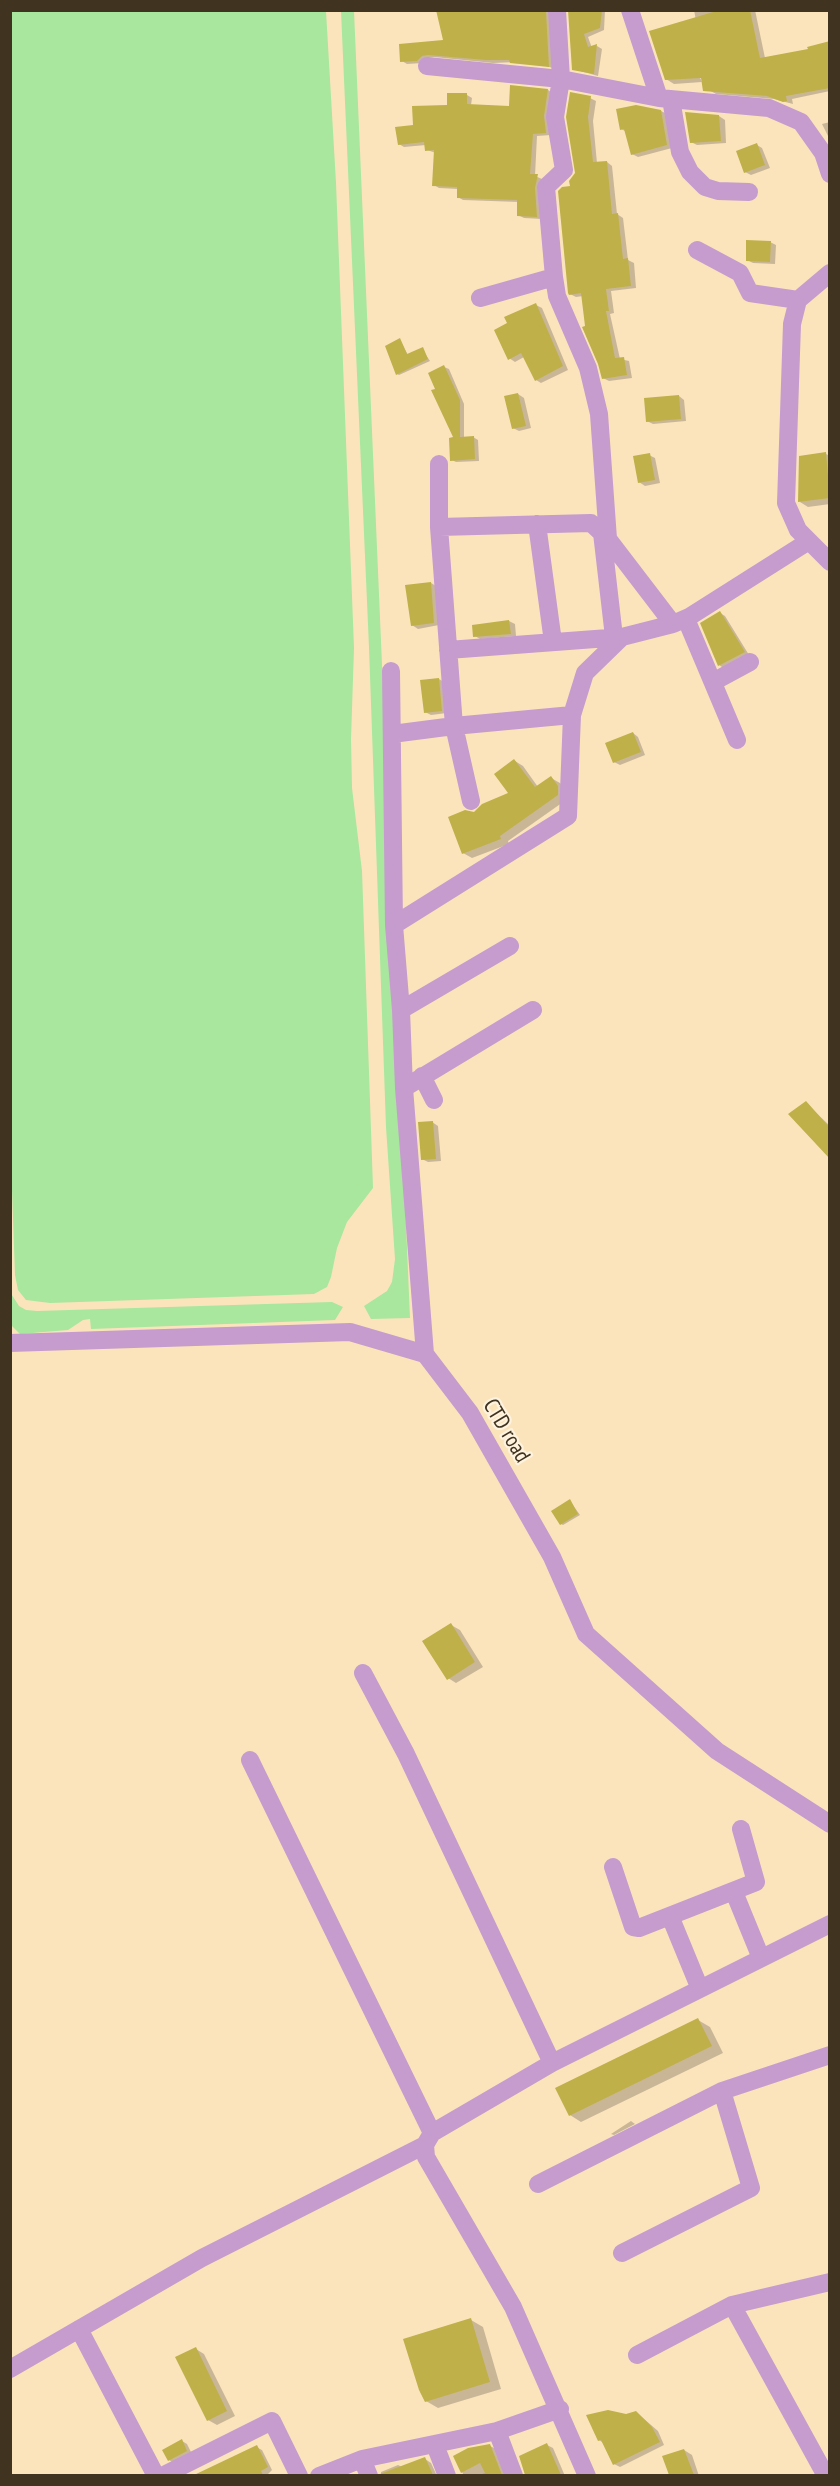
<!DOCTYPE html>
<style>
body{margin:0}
#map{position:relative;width:840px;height:2486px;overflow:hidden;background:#fbe4bc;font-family:"PT Sans Narrow",sans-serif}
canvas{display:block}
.frame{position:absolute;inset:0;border:12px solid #403420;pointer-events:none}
</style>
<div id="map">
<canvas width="840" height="2486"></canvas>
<div class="frame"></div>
</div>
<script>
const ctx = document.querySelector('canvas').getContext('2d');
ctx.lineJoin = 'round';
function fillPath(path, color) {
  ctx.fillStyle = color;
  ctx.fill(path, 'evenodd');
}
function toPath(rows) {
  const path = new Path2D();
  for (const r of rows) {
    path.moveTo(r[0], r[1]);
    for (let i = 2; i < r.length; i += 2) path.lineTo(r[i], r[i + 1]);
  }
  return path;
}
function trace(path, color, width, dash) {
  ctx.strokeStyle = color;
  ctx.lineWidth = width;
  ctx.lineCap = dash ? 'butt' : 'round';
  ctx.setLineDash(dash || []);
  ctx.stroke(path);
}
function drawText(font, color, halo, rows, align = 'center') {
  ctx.font = font + ' "PT Sans Narrow",sans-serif';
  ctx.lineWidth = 4.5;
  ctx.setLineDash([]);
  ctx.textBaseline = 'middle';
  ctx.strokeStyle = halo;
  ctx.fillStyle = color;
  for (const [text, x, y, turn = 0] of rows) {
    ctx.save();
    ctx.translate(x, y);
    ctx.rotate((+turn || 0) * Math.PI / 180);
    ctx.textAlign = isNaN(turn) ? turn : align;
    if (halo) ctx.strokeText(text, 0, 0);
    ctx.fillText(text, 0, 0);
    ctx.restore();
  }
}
fillPath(toPath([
 [10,11,326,11,336,183,354,648,351,739,352,788,362,871,373,1188,347,1222,337,1248,331,1277,327,1287,314,1294,50,1303,26,1300,18,1290,15,1275,10,1133],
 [341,11,354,11,410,1318,371,1319,364,1306,387,1291,392,1282,395,1259,386,1127,369,647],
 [10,1292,19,1306,26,1310,37,1311,332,1302,343,1307,335,1320,91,1329,90,1319,83,1320,68,1330,20,1334,11,1325]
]), '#a8e79d');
fillPath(toPath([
 [438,10,510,10,516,62,493,63,434,57,428,58,423,63,407,64,402,61,445,41],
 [535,10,552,10,553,68,538,64],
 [570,10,605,10,604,30,588,37,592,48,597,46,602,49,598,76,573,69],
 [694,10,755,10,765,58,810,50,830,43,830,91,792,99,793,104,774,99,716,94,709,90],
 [679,31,702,82,674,84,666,79],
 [548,90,553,93,551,135,537,136,535,176,542,179,542,219,524,218,518,215,519,202,463,200,458,197,458,189,439,188,434,185,436,153,427,150,426,145,404,147,399,144,414,126,467,95,472,98,471,105,510,107],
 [590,98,596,101,593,121,597,163,607,162,612,166,617,214,623,218,628,260,634,263,636,288,611,291,614,313,610,314,620,359,629,361,632,378,609,381,603,378,587,327,583,296,576,297,570,294,572,187,576,173],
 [661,111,667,114,672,148,638,157,632,154,627,132,621,129],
 [719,116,725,120,726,143,697,145,691,142],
 [830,122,830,140,822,124],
 [757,145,762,148,770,168,751,175,745,172],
 [770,242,776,245,775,264,753,263,747,260],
 [536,305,542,308,568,370,541,383,536,380,524,357,515,362,509,358],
 [400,340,408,355,422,349,430,361,399,375,397,374],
 [444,367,449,369,464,404,464,438,473,437,478,440,479,461,456,462,452,460,456,439,437,389],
 [518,394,524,398,531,428,519,431,513,428],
 [679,396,684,400,686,421,653,424,647,421],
 [826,454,830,456,830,504,808,507,800,502],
 [649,455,655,458,660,483,645,486,639,482],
 [431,583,436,586,439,625,418,629,412,625],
 [720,613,725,616,749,655,725,669,719,665,702,624],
 [509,621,515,624,516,636,480,639,475,636],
 [439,679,444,682,447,713,431,715,425,712],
 [633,733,638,737,645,755,620,765,614,762],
 [515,761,523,766,538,787,551,778,560,783,566,792,566,800,508,841,509,844,472,858,463,853,511,794],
 [806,1103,830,1126,830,1155],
 [432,1122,438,1126,441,1161,428,1162,422,1159],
 [570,1501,580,1515,563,1525,561,1524],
 [451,1625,460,1630,483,1667,456,1683,448,1678],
 [698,2020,710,2027,723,2053,581,2122,570,2115],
 [631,2121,635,2124,614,2135,611,2134],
 [471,2320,483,2327,501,2389,438,2408,426,2401],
 [196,2349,204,2354,235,2416,217,2425,208,2420],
 [636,2412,658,2431,664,2445,620,2467,614,2464,605,2444,599,2440,626,2416],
 [182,2441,187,2444,192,2454,174,2463,169,2460],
 [547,2445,553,2448,565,2476,526,2476,520,2457],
 [490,2446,496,2449,506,2476,464,2476,455,2457],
 [256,2447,262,2450,272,2470,266,2476,203,2476,202,2473],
 [684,2450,692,2455,699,2476,671,2476,664,2457],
 [425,2459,431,2463,437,2476,381,2476,381,2472,398,2465,402,2467]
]), '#0003');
fillPath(toPath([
 [436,10,546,11,549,67,510,63,509,60,486,60,428,55,422,56,417,61,400,62,399,44,443,40],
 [568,10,602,10,600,28,584,34,588,47,597,44,594,74,572,70],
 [720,10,750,10,760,58,808,49,807,47,830,41,830,88,786,96,787,101,783,102,767,96,703,91,701,78,665,80,649,31],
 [510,85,548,89,544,116,546,133,533,134,530,174,538,174,535,188,537,217,517,216,517,200,457,198,457,187,432,186,434,150,425,151,424,142,398,145,395,127,413,125,412,106,447,105,447,93,467,93,467,104,509,106],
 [570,92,591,96,588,117,593,162,607,161,612,214,618,213,623,259,628,258,631,286,606,289,609,311,606,311,615,358,624,357,627,375,602,379,598,364,582,327,585,326,581,293,569,295,568,293,558,191,562,187,570,186,569,181,575,173,566,117],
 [636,105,661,110,667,145,631,155,624,129,620,130,616,109],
 [685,112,719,115,721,141,690,143],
 [757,143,765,165,744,173,736,151],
 [746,240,771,241,770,262,746,261],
 [536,303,563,366,535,381,521,353,508,360,494,330,507,323,504,317],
 [400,338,407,354,423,347,428,359,396,375,385,346],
 [444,365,460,400,460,437,474,436,475,459,450,461,449,438,453,437,431,390,435,389,428,373],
 [518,393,526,426,512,429,504,396],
 [679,395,681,419,646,422,644,398],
 [826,452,830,498,798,502,799,456],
 [650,453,655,480,638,483,633,456],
 [431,582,434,623,411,626,405,585],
 [720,611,745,652,718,666,700,623],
 [509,620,511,634,473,637,472,625],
 [439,678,442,711,424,713,420,680],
 [633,732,641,752,613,763,605,743],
 [514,759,535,787,551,776,558,786,558,795,500,836,501,839,462,854,448,817,465,810,474,812,482,804,508,793,494,774],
 [806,1101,830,1128,830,1159,788,1114],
 [433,1121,436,1159,421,1160,418,1122],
 [570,1499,578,1514,560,1525,551,1511],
 [451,1623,475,1662,447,1680,422,1641],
 [698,2018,712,2046,569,2116,555,2088],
 [471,2318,490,2382,425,2402,419,2390,403,2339],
 [196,2347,227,2411,207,2421,175,2357],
 [608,2410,626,2414,636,2411,652,2427,660,2442,613,2465,601,2440,598,2441,586,2415],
 [182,2439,187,2451,168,2461,162,2450],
 [547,2443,561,2475,525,2475,519,2456],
 [490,2444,502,2475,479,2475,485,2473,480,2463,461,2473,453,2456,468,2448],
 [257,2445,268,2467,261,2471,263,2475,194,2475],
 [684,2449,694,2475,669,2475,662,2456],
 [425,2457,433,2475,380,2475,380,2474]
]), '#bfb049');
trace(toPath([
 [557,10,561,79,555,117,564,170,546,187,554,277,557,296,588,368,599,414,608,539],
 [630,10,659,98],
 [427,66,561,79,659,98,769,108,801,122,823,153,830,174],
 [671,99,680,152,690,172,705,187,718,191,749,192],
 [697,250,740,273,750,293,798,300],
 [830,273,798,300,792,324,786,503,798,530,830,562],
 [480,298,554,277],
 [439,464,439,527,454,726,471,801],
 [537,524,553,642],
 [602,533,614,637],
 [686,619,737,740],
 [673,624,689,617,809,541],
 [448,650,622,637],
 [391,671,394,925],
 [713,682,750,662],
 [392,734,454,726,572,715],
 [401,1010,510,946],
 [422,1076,434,1100],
 [404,1088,533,1010],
 [10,1343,350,1332,425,1354,470,1413,552,1557,586,1634,717,1751,830,1824],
 [425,1354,404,1088,401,1010,394,925,568,816,572,715,585,673,622,637,673,624,608,539,591,523,439,527],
 [363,1673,406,1754,552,2063],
 [250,1760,432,2133],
 [613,1867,633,1927,639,1928,756,1882,741,1829],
 [734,1892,761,1958],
 [670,1916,700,1989],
 [425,2145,426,2157,513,2307,587,2476],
 [538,2184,722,2091,830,2055],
 [622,2253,751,2188,722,2091],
 [732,2305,826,2476],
 [79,2329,156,2476],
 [637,2355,732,2305,830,2282],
 [10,2369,202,2258,425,2145,432,2133,552,2063,830,1924],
 [497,2431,514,2476],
 [435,2445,447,2476],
 [362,2459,369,2476],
 [162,2476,272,2421,299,2476],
 [319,2476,362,2459,497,2431,560,2409]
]), '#c59ccd', 18);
drawText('22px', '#403420', '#fef3df', [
 ["CTD road",506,1431,59]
]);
</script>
